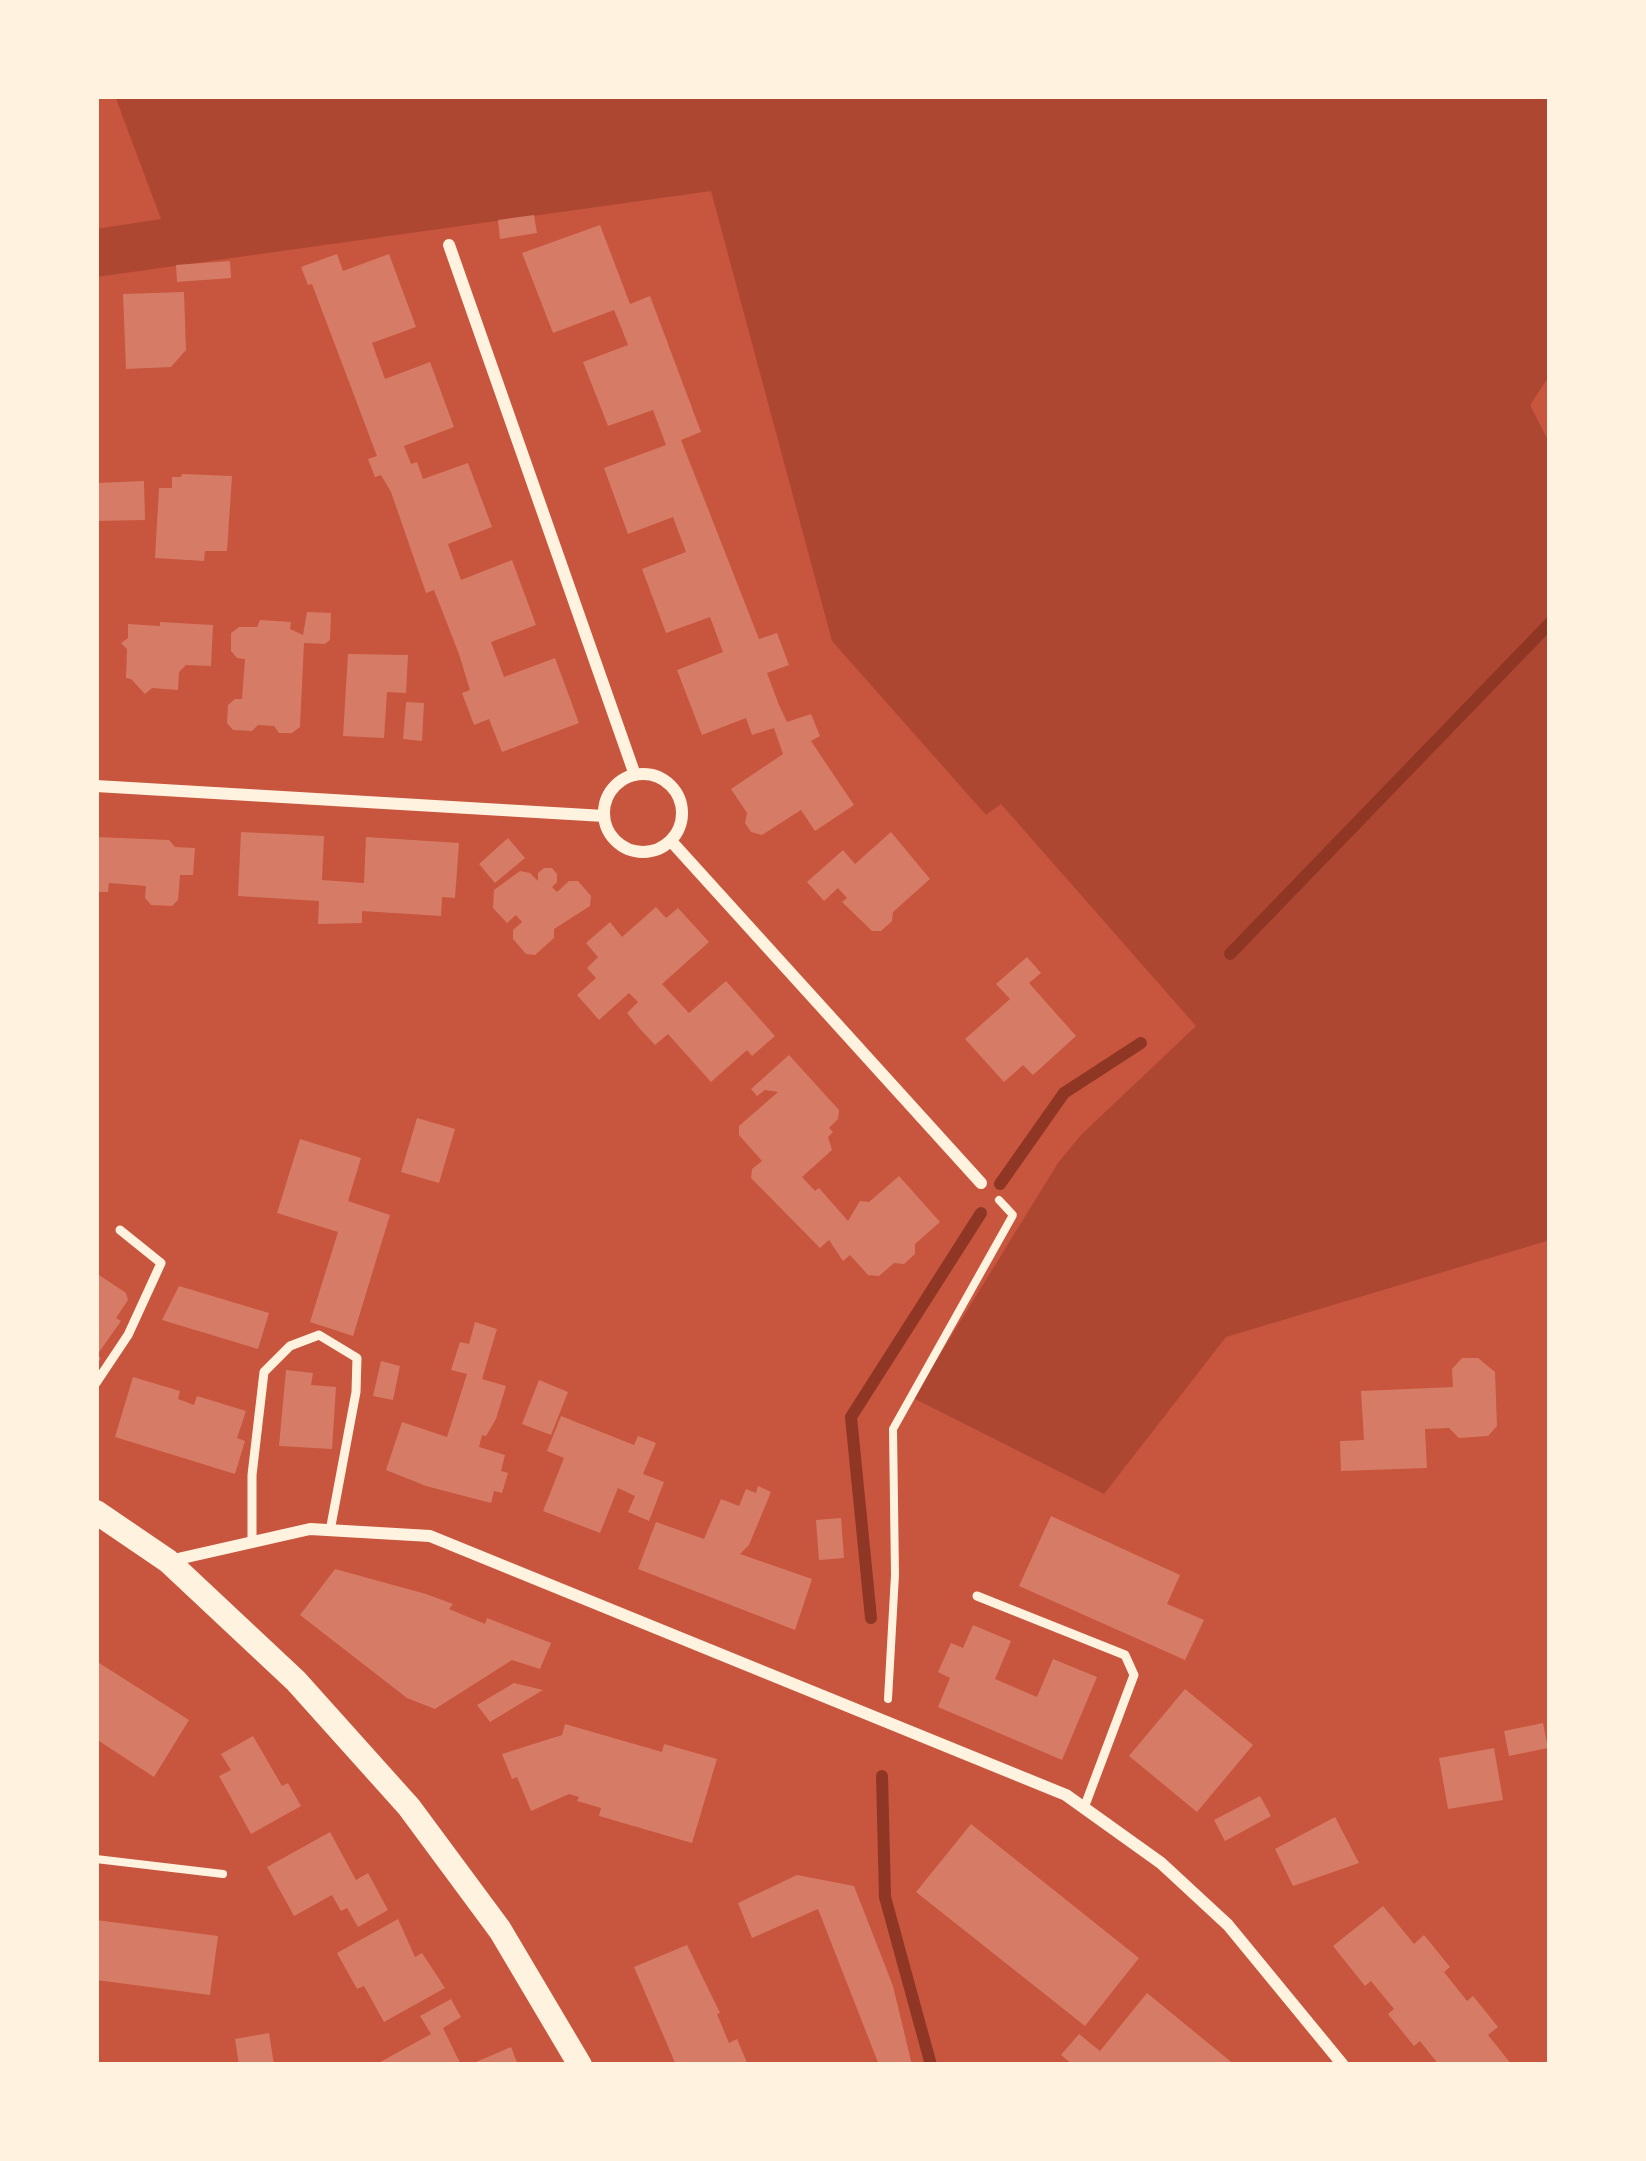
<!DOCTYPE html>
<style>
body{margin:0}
#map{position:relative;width:1646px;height:2161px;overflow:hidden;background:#c8553d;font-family:Spectral,serif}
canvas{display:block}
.frame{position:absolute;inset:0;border:99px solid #fff3e0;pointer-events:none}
</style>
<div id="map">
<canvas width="1646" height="2161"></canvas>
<div class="frame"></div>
</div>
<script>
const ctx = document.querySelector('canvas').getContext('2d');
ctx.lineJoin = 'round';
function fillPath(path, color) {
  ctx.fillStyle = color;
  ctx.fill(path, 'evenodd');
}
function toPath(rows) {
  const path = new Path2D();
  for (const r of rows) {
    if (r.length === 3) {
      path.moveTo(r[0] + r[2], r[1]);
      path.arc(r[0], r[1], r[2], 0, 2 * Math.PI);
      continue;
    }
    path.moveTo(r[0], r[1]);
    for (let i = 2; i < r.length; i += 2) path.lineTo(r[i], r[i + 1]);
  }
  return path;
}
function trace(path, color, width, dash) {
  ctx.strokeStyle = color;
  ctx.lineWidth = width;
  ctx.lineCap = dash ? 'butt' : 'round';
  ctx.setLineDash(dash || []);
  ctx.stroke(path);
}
fillPath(toPath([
 [115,96,1550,96,1550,375,1530,405,1550,444,1550,1240,1226,1337,1104,1494,913,1398,1058,1163,1081,1135,1196,1026,1001,804,986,815,832,641,711,191,96,277,96,229,161,219]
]), '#ae4732');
trace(toPath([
 [1230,954,1550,623],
 [1000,1184,1064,1093,1141,1043],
 [871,1618,851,1417,981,1213],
 [882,1776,885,1897,931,2065]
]), '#8f3625', 12);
fillPath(toPath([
 [534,215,537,233,500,239,498,220],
 [600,225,630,304,650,296,701,432,681,440,759,639,777,633,789,665,767,673,779,705,787,722,811,714,820,736,811,741,854,805,815,831,801,810,762,835,751,832,745,823,747,813,731,789,783,754,774,728,752,735,746,718,702,735,677,670,723,652,710,617,666,633,642,569,686,552,673,517,628,534,604,468,666,445,653,410,608,426,583,362,628,345,621,327,614,310,553,333,522,253],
 [337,254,343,271,389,254,416,327,372,343,385,379,430,362,454,427,404,446,411,464,417,462,423,479,468,463,492,527,448,544,461,580,512,560,536,625,491,642,504,677,555,658,579,723,502,752,489,719,474,725,462,693,470,690,459,654,434,590,426,593,391,492,381,475,375,477,368,459,377,456,312,284,308,285,301,267],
 [230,261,231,278,177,282,176,265],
 [184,292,186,350,171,367,126,369,123,294],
 [182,474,232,476,227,551,205,551,204,561,155,558,159,488,172,488,172,477,181,477],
 [144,481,145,520,96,521,96,483],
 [307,612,331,613,330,640,325,644,304,643,300,727,292,733,279,733,274,726,258,725,252,731,233,730,227,723,228,705,235,699,242,699,245,659,237,658,231,651,231,633,239,627,257,627,260,620,291,622,290,629,303,635],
 [160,622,213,625,211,666,186,665,179,672,178,690,152,688,145,694,131,679,126,678,127,649,121,643,128,638,128,624,160,626],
 [348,654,408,655,406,693,387,692,384,738,343,736],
 [406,702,424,703,422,741,403,739],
 [241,832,324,836,322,880,364,883,366,837,459,843,455,898,442,897,441,916,362,911,362,923,318,924,319,901,238,896],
 [891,832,930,879,893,912,892,921,881,931,872,931,842,902,847,898,838,888,824,901,807,882,843,850,855,864],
 [96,837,169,840,175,847,195,848,193,875,180,875,178,900,172,906,151,905,145,898,146,886,109,883,108,892,96,892],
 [508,838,525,858,495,883,479,864],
 [544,868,552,868,557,874,557,882,552,887,557,892,569,881,578,881,591,896,590,906,554,929,554,938,535,955,526,954,513,939,513,930,522,922,516,915,507,923,493,908,494,890,520,871,530,873,538,881,538,873],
 [656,907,666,918,678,908,709,942,662,984,689,1013,726,981,775,1036,752,1056,747,1050,711,1082,668,1034,655,1045,640,1029,627,1013,638,1002,629,993,599,1020,577,995,596,978,587,968,598,957,586,943,610,922,622,937],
 [1027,957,1041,973,1029,983,1076,1036,1033,1075,1023,1065,1004,1082,965,1039,1010,999,996,984],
 [789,1055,839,1110,838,1119,829,1128,833,1132,828,1137,832,1150,802,1177,815,1191,819,1188,848,1221,860,1201,869,1202,899,1176,940,1222,915,1244,915,1254,904,1264,894,1263,879,1276,868,1275,850,1255,843,1261,829,1240,820,1248,751,1178,752,1169,762,1161,739,1135,739,1126,778,1092,765,1090,757,1096,751,1089],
 [417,1118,455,1129,439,1183,401,1172],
 [300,1139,361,1158,348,1201,390,1215,353,1336,310,1322,338,1232,277,1213],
 [96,1273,126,1293,128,1300,116,1318,121,1321,97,1355,101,1358,96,1366],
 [179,1286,269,1313,258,1349,162,1320],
 [475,1322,497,1329,482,1379,506,1386,496,1419,486,1436,482,1435,479,1447,505,1455,501,1471,508,1473,502,1493,494,1491,491,1503,426,1486,386,1470,402,1422,447,1437,467,1374,451,1370,460,1342,469,1344],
 [1462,1358,1478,1358,1495,1372,1497,1426,1488,1436,1459,1438,1449,1428,1425,1429,1427,1468,1341,1471,1340,1441,1364,1440,1361,1391,1453,1387,1452,1369],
 [381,1361,400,1366,393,1400,373,1396],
 [286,1370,313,1373,311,1385,336,1387,332,1449,279,1446],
 [133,1377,180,1391,178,1399,194,1405,197,1396,246,1411,237,1438,245,1441,235,1474,115,1437],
 [539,1380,568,1392,551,1435,522,1424],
 [561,1416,634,1445,638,1436,656,1443,643,1474,664,1482,649,1521,628,1512,635,1496,618,1488,600,1533,543,1511,564,1458,547,1451],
 [758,1486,771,1492,749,1545,740,1554,812,1579,795,1630,638,1569,656,1522,704,1539,721,1499,739,1506,746,1489,756,1493],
 [1051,1516,1180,1575,1167,1604,1204,1620,1185,1660,1019,1586],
 [841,1518,844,1558,819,1560,816,1520],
 [335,1569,426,1594,453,1604,449,1609,485,1624,487,1618,551,1643,540,1669,512,1660,435,1709,407,1698,300,1615],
 [973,1625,1011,1641,995,1679,1037,1697,1053,1659,1097,1677,1062,1760,938,1707,950,1678,938,1672,951,1643,963,1648],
 [96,1661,189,1720,154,1777,96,1739],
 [514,1683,543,1690,490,1722,477,1705],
 [1185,1689,1253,1745,1197,1812,1129,1756],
 [1543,1723,1548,1748,1509,1756,1504,1731],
 [565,1724,662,1752,664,1744,717,1759,692,1843,599,1816,601,1808,577,1801,579,1797,569,1794,531,1811,517,1777,512,1779,502,1754,562,1735],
 [253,1736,282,1786,288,1783,301,1806,251,1834,219,1776,231,1770,221,1754],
 [1494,1748,1503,1800,1448,1809,1439,1758],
 [1260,1796,1271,1816,1225,1841,1214,1820],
 [1335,1817,1359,1863,1293,1886,1275,1849],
 [971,1824,1139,1958,1085,2026,916,1892],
 [330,1832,356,1880,368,1873,388,1910,358,1927,347,1908,341,1911,332,1895,294,1916,267,1867],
 [797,1875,854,1886,893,1986,912,2065,879,2065,818,1909,752,1938,738,1903],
 [1383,1906,1414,1944,1424,1935,1450,1967,1444,1972,1467,2001,1473,1996,1498,2027,1488,2035,1512,2065,1439,2065,1420,2041,1414,2046,1388,2014,1394,2009,1371,1981,1365,1986,1333,1946],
 [398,1919,415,1957,422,1953,445,1988,384,2022,364,1986,357,1989,337,1953],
 [96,1920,218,1936,210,1995,96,1980],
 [687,1945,720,2013,717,2014,729,2043,737,2039,748,2065,683,2062,676,2065,634,1967],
 [1147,1993,1235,2065,1073,2065,1061,2055,1079,2034,1100,2051],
 [451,1999,461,2017,443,2028,461,2065,375,2065,431,2034,420,2016],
 [269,2033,274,2065,239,2065,235,2039],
 [511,2047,518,2065,469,2065]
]), '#d67c66');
trace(toPath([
 [888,1699,895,1575,893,1429,1013,1215,999,1200],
 [96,1859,223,1874]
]), '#fff3e0', 8);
trace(toPath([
 [96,1383,128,1335,161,1263,120,1230],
 [252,1543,252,1475,264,1372,290,1346,319,1335,357,1358,356,1392,330,1531],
 [977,1596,1125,1655,1134,1675,1084,1808]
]), '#fff3e0', 9);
trace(toPath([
 [449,245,635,775],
 [643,813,39],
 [96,786,604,816],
 [671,841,981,1183],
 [169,1561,310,1529,430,1536,1066,1795,1161,1863,1228,1925,1343,2065]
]), '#fff3e0', 12);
trace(toPath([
 [96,1512,168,1561,296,1681,409,1807,500,1930,580,2065]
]), '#fff3e0', 24);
</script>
